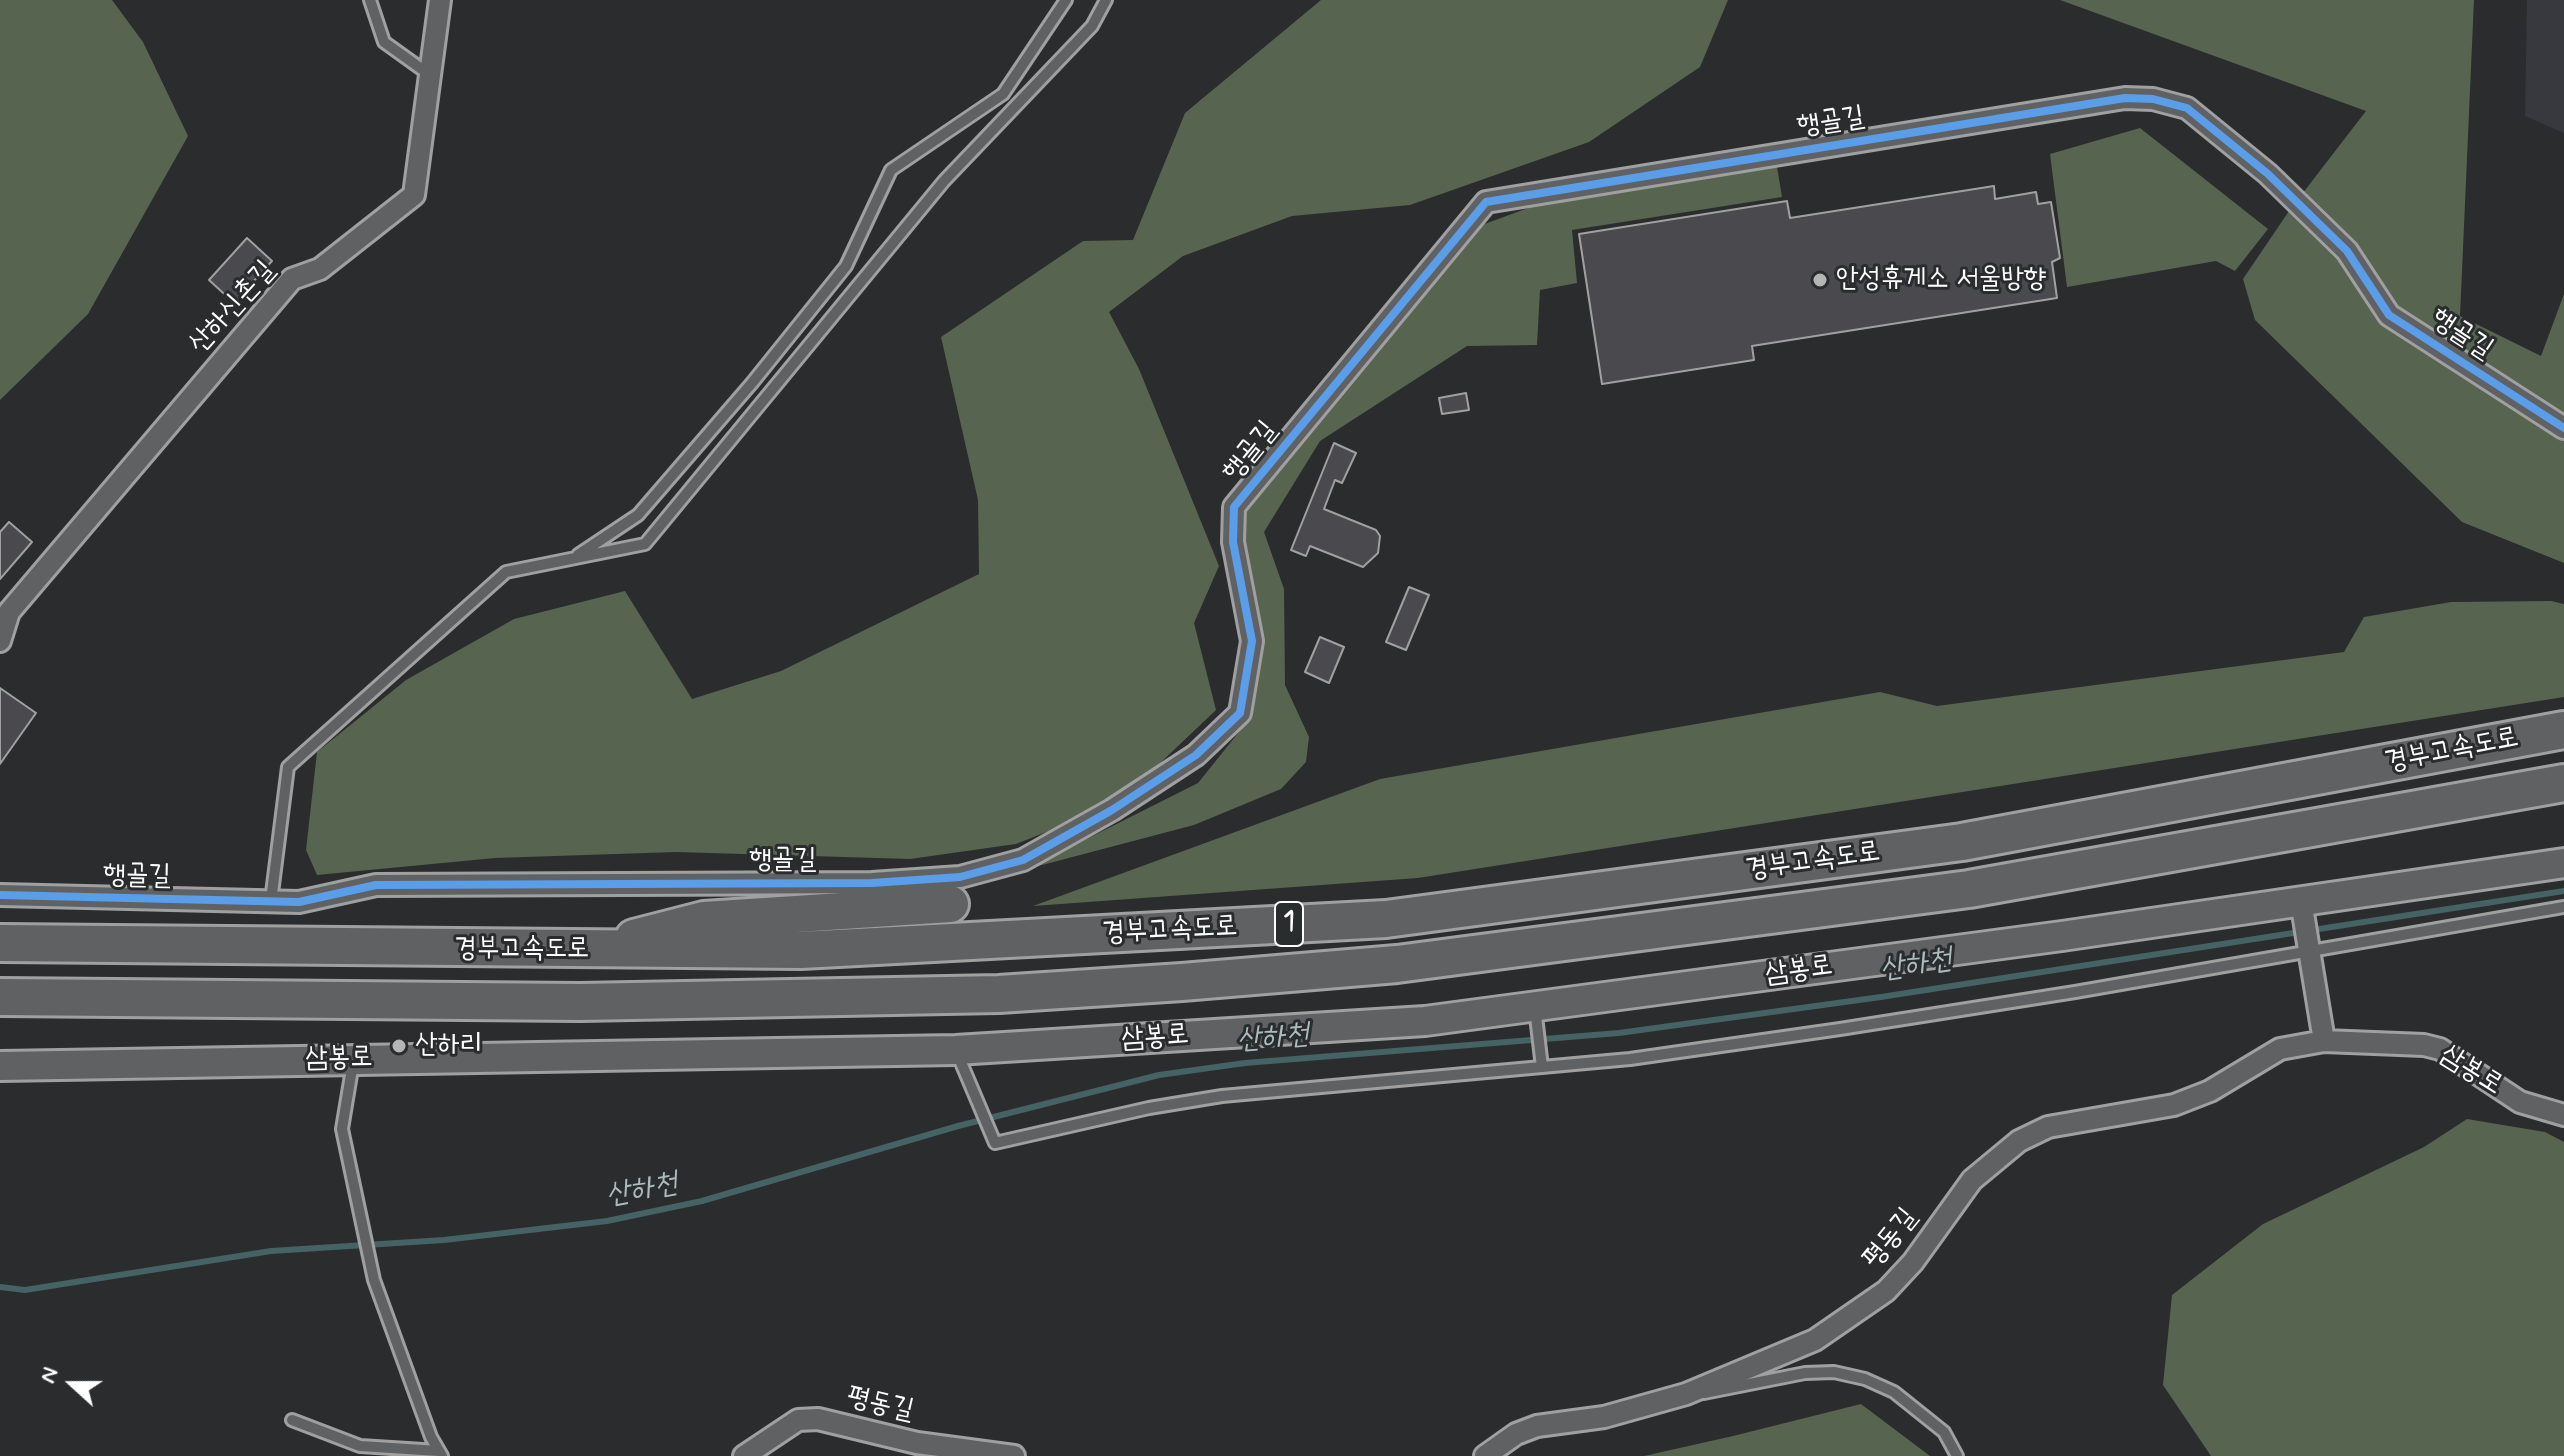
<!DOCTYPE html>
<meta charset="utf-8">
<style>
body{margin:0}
#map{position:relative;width:2564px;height:1456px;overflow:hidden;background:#2b2c2d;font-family:Mynerve,sans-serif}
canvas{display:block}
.north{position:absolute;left:32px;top:1344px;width:80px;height:80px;-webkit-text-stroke:6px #2a2d2e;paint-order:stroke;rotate:291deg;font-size:22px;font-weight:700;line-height:32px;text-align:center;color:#fff}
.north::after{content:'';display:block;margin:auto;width:28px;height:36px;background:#fff;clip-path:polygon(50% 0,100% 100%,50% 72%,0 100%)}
</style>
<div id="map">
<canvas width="2564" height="1456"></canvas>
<div class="north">N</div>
</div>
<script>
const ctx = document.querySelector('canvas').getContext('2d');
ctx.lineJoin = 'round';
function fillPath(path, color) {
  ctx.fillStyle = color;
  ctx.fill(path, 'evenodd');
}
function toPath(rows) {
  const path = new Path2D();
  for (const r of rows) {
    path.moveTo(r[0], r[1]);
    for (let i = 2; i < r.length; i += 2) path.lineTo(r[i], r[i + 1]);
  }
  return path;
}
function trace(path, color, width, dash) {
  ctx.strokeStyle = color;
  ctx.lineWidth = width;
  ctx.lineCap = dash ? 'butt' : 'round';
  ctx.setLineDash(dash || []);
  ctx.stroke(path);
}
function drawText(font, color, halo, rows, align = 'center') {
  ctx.font = font + ' Mynerve,"Poor Story",sans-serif';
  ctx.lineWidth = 6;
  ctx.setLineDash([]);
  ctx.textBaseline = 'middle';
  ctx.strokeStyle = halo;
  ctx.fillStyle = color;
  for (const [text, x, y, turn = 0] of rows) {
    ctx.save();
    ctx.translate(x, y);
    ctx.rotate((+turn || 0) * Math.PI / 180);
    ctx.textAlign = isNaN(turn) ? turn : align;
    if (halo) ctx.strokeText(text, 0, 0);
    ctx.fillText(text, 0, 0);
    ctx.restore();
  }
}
fillPath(toPath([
 [2527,0,2564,0,2564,133,2525,116]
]), '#38393f');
fillPath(toPath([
 [0,0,112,0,143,42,188,136,88,314,0,400],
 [1321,0,1728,0,1700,67,1589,142,1410,205,1292,216,1183,256,1109,312,1139,369,1219,566,1194,623,1216,710,1117,804,1016,844,910,859,676,852,495,858,317,875,306,850,317,752,406,680,514,619,625,591,692,699,781,671,979,574,978,500,941,337,1083,241,1133,240,1185,113],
 [2060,0,2474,0,2460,316,2541,356,2564,294,2564,563,2462,522,2255,320,2243,279,2289,211,2366,111],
 [2140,128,2268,229,2235,271,2216,261,2067,287,2050,154],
 [1776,161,1782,197,1572,230,1577,283,1540,290,1537,345,1467,346,1320,441,1264,532,1284,589,1285,685,1309,737,1306,762,1281,789,1194,825,1027,869,1198,783,1251,717,1261,627,1233,542,1240,545,1250,492,1471,229,1539,204],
 [2551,601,2564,604,2564,697,1418,878,1033,906,1380,779,1880,692,1937,706,2344,652,2364,617,2451,602],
 [2467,1119,2545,1132,2564,1142,2564,1456,2211,1456,2163,1385,2172,1295,2263,1224,2424,1147],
 [1861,1404,1930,1456,1644,1456,1733,1436]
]), '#576450');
trace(toPath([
 [0,1287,25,1290,271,1251,444,1240,607,1221,702,1201,958,1126,1159,1075,1245,1063,1619,1033,1881,997,2564,891]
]), '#456265', 6);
const building = toPath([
 [1994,186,1995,199,2036,192,2038,204,2051,202,2060,258,2052,262,2057,298,1752,346,1754,360,1602,384,1579,234,1787,201,1790,218,1994,186],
 [247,238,272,261,234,303,209,280,247,238],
 [1466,393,1469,410,1442,414,1439,398,1466,393],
 [1334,443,1356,453,1342,483,1335,480,1324,509,1376,530,1380,536,1378,553,1363,567,1310,546,1306,556,1291,550,1334,443],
 [9,522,32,542,0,579,0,532,9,522],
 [1409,587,1429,595,1406,650,1386,642,1409,587],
 [1320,637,1344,647,1329,683,1305,672,1320,637],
 [0,688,36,713,0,764,0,688]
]);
fillPath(building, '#4a4a4e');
trace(building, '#a0a0a0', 2);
const lane = toPath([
 [370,0,384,42,430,75],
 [578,555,638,515,752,383,846,266,891,170,1003,94,1066,0],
 [271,901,288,767,506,572,645,544,944,181,1092,26,1106,0],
 [1535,1008,1542,1067],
 [957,1053,995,1143,1149,1108,1222,1096,1630,1059,1840,1029,2075,992,2564,907],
 [353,1063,342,1129,374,1280,431,1437,442,1456],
 [1704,1393,1805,1373,1834,1372,1865,1379,1894,1392,1944,1432,1957,1456],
 [292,1420,360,1446,439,1451]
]);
const street = toPath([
 [0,641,9,612,292,279,320,269,414,195,440,0],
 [0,895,299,902,376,885,872,883,960,877,1023,860,1112,810,1196,755,1240,713,1252,641,1233,542,1234,507,1486,202,2125,98,2153,99,2187,108,2268,174,2347,251,2389,315,2564,428],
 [2301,901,2324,1041,2424,1045,2440,1049,2520,1102,2564,1115],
 [744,1456,798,1420,818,1419,917,1443,1014,1456],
 [1485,1456,1516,1434,1537,1426,1604,1417,1686,1394,1815,1340,1886,1291,1913,1262,1972,1180,2019,1141,2048,1127,2174,1105,2210,1091,2280,1049,2324,1041]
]);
const secondary = toPath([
 [0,1066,956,1050,1425,1021,2062,936,2564,863]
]);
const highway = toPath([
 [634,938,704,920,950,904],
 [0,943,801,950,1386,919,1962,842,2564,730],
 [0,997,580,1002,999,994,1182,982,1397,964,1969,889,2564,783]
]);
trace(lane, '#a0a0a0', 16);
trace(street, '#a0a0a0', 26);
trace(secondary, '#a0a0a0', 34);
trace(highway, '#a0a0a0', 42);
trace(lane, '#606162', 10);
trace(street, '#606162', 20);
trace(secondary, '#606162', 28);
trace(highway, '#606162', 36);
trace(toPath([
 [0,895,299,902,376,885,872,883,960,877,1023,860,1112,810,1196,755,1240,713,1252,641,1233,542,1234,507,1486,202,2125,98,2153,99,2187,108,2268,174,2347,251,2389,315,2564,428]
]), '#5a9eea', 8);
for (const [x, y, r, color] of [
 [1820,280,8,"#b5b5b6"],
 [399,1046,8,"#b5b5b6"]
]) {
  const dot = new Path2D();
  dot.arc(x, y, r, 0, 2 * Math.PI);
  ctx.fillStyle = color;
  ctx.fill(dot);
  trace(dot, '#2a2d2e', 3);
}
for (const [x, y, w] of [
 [1289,924,28]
]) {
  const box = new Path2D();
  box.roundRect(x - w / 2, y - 22, w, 44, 6);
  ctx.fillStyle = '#2a2d2e';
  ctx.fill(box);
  trace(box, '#fff', 2);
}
drawText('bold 26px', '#fff', null, [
 ["1",1289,924]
]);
drawText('28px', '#fff', '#2a2d2e', [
 ["행골길",1831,123,-9],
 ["산하신촌길",233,308,-48],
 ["행골길",2461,335,33],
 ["행골길",1251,452,-51],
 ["경부고속도로",2452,751,-11],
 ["행골길",783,861],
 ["경부고속도로",1813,862,-8],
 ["행골길",137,877,1],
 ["경부고속도로",1170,931,-3],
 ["경부고속도로",522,950],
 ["삼봉로",1799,971,-8],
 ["삼봉로",1155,1038,-4],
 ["삼봉로",339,1059,-1],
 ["삼봉로",2471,1071,32],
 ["평동길",1891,1239,-51],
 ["평동길",880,1405,13]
]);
drawText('28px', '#fff', '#2a2d2e', [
 ["안성휴게소 서울방향",1836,280],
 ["산하리",415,1046]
], 'left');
drawText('italic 30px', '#adbbbc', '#2a2d2e', [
 ["산하천",1916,966,-9],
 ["산하천",1273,1039,-5],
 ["산하천",642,1191,-11]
]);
</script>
